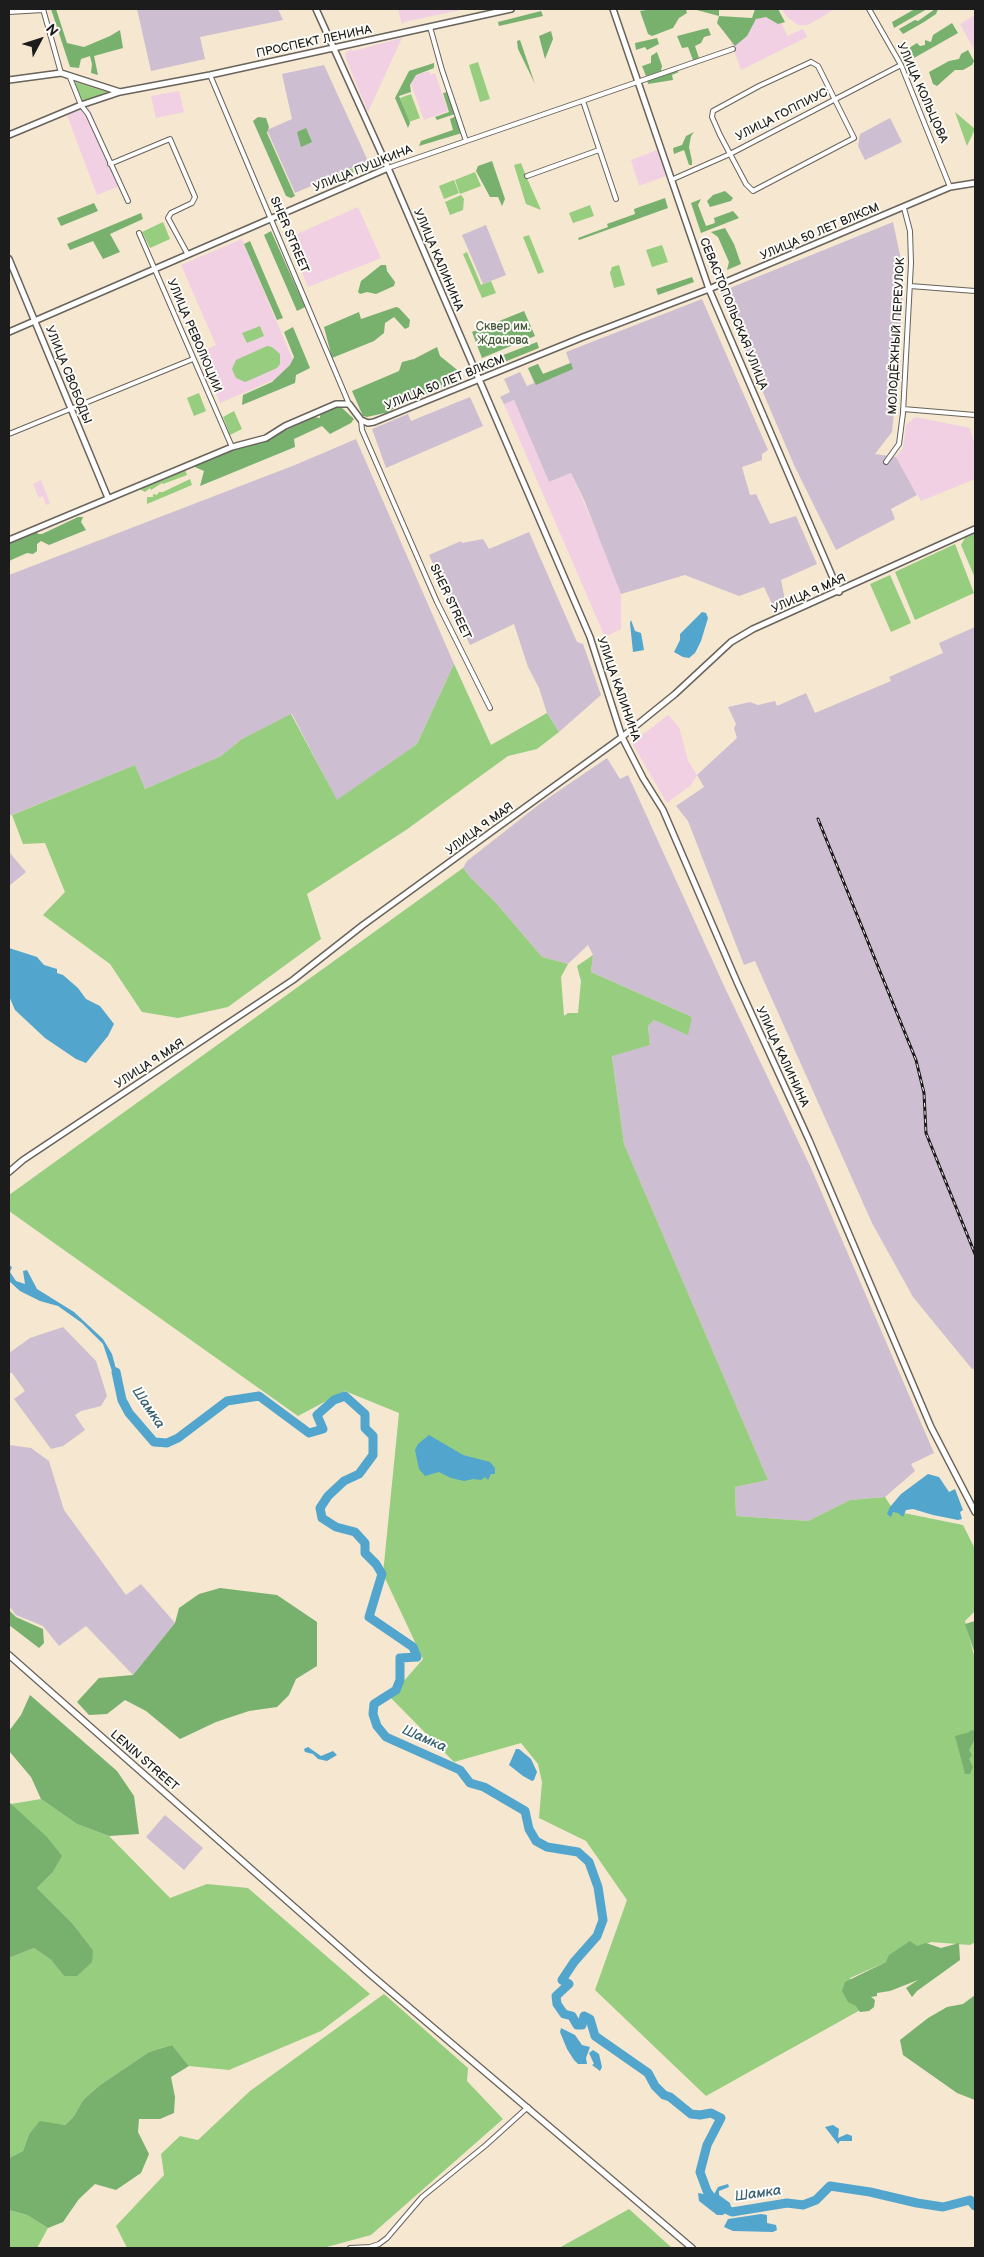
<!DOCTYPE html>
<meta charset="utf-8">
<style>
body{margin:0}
#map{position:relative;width:984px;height:2257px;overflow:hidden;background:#f5e7d0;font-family:"Balsamiq Sans",sans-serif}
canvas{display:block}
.frame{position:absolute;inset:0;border:10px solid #1c1c1c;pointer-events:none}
.north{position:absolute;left:15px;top:15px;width:50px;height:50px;-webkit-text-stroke:4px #fdfcf7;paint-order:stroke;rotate:50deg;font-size:14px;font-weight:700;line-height:20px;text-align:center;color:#1c1c1c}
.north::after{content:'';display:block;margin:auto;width:18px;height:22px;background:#1c1c1c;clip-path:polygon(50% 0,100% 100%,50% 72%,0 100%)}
</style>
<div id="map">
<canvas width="984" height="2257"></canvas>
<div class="frame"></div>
<div class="north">N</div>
</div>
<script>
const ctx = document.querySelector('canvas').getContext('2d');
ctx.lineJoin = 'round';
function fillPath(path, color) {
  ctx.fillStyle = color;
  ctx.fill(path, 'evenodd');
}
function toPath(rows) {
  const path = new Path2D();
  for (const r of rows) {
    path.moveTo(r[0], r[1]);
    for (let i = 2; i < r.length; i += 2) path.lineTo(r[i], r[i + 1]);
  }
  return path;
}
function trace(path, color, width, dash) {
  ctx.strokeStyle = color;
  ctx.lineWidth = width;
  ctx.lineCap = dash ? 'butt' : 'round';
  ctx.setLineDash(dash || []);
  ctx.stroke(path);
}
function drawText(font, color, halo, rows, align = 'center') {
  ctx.font = font + ' "Balsamiq Sans",sans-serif';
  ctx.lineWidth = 4;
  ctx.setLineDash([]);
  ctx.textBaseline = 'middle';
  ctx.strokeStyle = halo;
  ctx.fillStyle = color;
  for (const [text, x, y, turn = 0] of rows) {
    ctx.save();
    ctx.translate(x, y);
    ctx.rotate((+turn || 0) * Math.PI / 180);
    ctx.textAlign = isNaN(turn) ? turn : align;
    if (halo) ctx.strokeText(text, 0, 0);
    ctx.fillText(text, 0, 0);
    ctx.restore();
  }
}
fillPath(toPath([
 [398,9,465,9,404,22,402,25],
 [776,9,787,36,803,29,807,37,741,70,728,33,754,22,761,14],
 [782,9,835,9,808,25,798,25,786,16],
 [975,15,975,51,960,24],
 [402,38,368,112,345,56,346,53,351,49,353,51],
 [429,71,430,75,435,73,448,111,424,120,411,84,416,75],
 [179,91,184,112,156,118,151,96],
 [89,107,122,185,97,195,67,115],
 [657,150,666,176,639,186,631,160],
 [358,207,381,258,308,287,288,238],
 [242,239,297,370,220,403,199,353,216,345,181,265],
 [514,400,549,482,571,473,607,555,621,594,621,629,605,637,504,404],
 [915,417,970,428,975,446,975,479,921,501,896,457,903,448,906,425],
 [41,480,50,503,46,505,43,496,39,498,33,484],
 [668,715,679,727,688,761,697,775,691,785,667,803,632,743]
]), '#f1d0e3');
fillPath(toPath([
 [137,9,278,9,283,20,200,37,205,59,151,71],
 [324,65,368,161,295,193,267,130,292,119,282,74],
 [890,118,902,142,865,160,858,146,860,134],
 [893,222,904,274,897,383,892,432,875,454,896,457,917,495,891,509,895,519,836,550,794,465,720,292],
 [486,225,506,275,483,284,462,235],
 [702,299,768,450,762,454,762,460,742,467,750,495,756,494,770,524,796,516,817,564,781,580,785,600,773,606,764,587,739,596,685,575,621,594,585,502,571,473,549,482,514,400,504,404,500,397,510,392,504,379,520,372,527,386,534,383,528,368,538,364,543,374,570,363,566,352],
 [470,397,483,426,386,468,372,429,408,414,411,421],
 [356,439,454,664,417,744,337,801,292,714,242,739,221,756,145,789,135,765,9,816,9,575,295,465],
 [529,532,577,642,583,644,601,695,559,732,547,713,539,688,528,667,514,624,470,645,429,555,461,541,462,543,483,539,489,549],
 [975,627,975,1368,972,1369,913,1297,872,1223,755,961,744,965,688,821,676,806,704,787,697,775,737,738,734,728,736,724,728,707,750,702,758,705,775,701,777,706,806,693,815,713,891,681,889,677,943,653,939,643],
 [607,758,620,779,628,775,725,988,811,1168,934,1453,911,1464,915,1471,885,1497,850,1500,808,1521,736,1516,735,1487,768,1480,624,1144,612,1055,650,1045,648,1026,654,1020,687,1034,692,1017,591,972,593,955,588,945,568,964,542,957,496,903,470,877,463,868,467,861,541,803],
 [9,852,26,872,9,886],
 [63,1327,96,1361,107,1396,101,1406,81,1411,75,1415,85,1430,63,1446,51,1449,14,1399,25,1391,12,1373,9,1373,9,1353,30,1338],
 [9,1445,31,1448,49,1461,64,1510,126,1595,141,1584,175,1623,133,1675,86,1626,59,1646,43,1626,16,1615,9,1606],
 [165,1815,203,1848,184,1870,146,1837]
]), '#cebed1');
fillPath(toPath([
 [478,62,490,99,480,102,469,65],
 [75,82,107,92,82,102],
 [411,94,420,118,409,122,400,98],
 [955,112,975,129,967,146],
 [368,161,370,165,337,180,335,176],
 [521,163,526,176,541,210,526,204,514,165],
 [475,172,481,186,460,194,455,180],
 [454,180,459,193,444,199,439,186],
 [461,195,464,199,463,210,450,215,445,202],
 [590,205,594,216,573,223,569,213],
 [163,222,170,239,150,248,142,232],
 [529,235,544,272,538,274,523,237],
 [662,245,668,262,652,267,646,250],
 [467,252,481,285,491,281,496,293,482,298,463,254],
 [619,265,625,285,614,288,610,273,612,267],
 [260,326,264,336,247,343,242,333],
 [267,346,272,347,280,354,280,364,277,368,250,380,245,382,236,378,232,369,236,360],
 [199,393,206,411,194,416,187,398],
 [234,411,242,429,230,435,223,417],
 [185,469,187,475,163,484,162,483,151,490,150,488,145,492,141,490,140,487],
 [190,479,192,485,147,504,147,497,153,497,153,494,157,495,159,492,163,492],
 [974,534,975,537,975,578,961,545,965,538],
 [955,544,974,593,915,620,895,572],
 [890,575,911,623,891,632,870,584],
 [454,664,491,745,547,713,559,732,537,749,508,756,406,830,307,894,321,939,228,1007,178,1018,142,1012,110,964,43,915,65,892,45,843,23,844,12,815,135,765,145,789,221,756,242,739,291,714,337,800,417,744],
 [463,868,470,877,496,903,542,957,568,964,561,977,564,1016,568,1013,578,1013,581,981,577,966,593,955,591,972,692,1017,688,1035,654,1020,648,1026,650,1045,612,1056,624,1144,768,1480,735,1487,736,1516,808,1521,850,1500,885,1497,894,1511,963,1525,975,1549,975,1611,965,1621,975,1659,975,1942,970,1945,931,1942,850,1978,862,2009,706,2096,595,1990,627,1900,586,1841,539,1818,542,1782,538,1764,521,1743,454,1762,390,1697,423,1659,383,1574,399,1413,345,1391,298,1416,9,1211,9,1195],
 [41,1799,77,1824,109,1836,170,1898,207,1884,248,1888,370,1994,321,2031,229,2070,189,2066,172,2045,149,2052,100,2085,83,2100,74,2116,65,2125,40,2122,29,2134,23,2151,9,2158,9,1958,34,1948,51,1960,64,1976,93,1950,73,1924,37,1888,52,1873,24,1817,11,1804],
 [384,1994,468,2068,467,2081,503,2119,371,2235,323,2248,127,2248,116,2226,164,2175,161,2154,180,2136,198,2140,250,2091],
 [629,2209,672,2248,559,2248],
 [9,2210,27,2215,48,2228,37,2248,9,2248]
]), '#96cd7f');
fillPath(toPath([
 [51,9,56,9,67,43,84,47,110,36,120,30,123,48,94,56,98,75,91,73,92,64,90,56,81,59,79,68,70,67],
 [652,9,686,9,687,13,679,18,673,28,652,36,648,34,640,11],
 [693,9,719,9,719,16,752,18,755,9,778,9,785,22,778,24,766,17,756,19,747,36,735,46,717,23,719,16],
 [915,9,927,9,894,28,892,22],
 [935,9,938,9,936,14,924,22,903,34,899,29,915,20,918,21],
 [541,11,543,16,499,26,498,22],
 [952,23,958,33,914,58,909,48,917,43,920,46,925,45,925,40,931,42,933,35],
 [708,28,711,35,704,37,701,43,695,46,699,58,693,60,688,47,682,48,677,36],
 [551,31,553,39,545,59,539,36],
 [657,38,659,44,647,50,645,47,636,50,635,43],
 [520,40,535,84,518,49,517,41],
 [968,50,974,61,972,65,963,70,955,70,937,86,933,84,929,72,949,61,959,59,961,54],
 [657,52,662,66,661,71,646,76,642,66,651,63,651,56],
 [434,63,434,68,416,75,410,85,411,92,399,96,410,123,408,128,395,98,409,71],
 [675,70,679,72,672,75,673,80,648,84,647,79],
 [448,92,455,114,437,120,435,117,449,112,443,93],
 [456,116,462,133,419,146,421,141,453,130,450,119],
 [258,117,266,118,269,127,267,133,295,196,291,198,286,196,253,121],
 [306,128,312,142,301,147,297,132],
 [694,132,691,136,689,147,692,161,692,165,689,165,684,150,674,154,673,148,682,145,686,136],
 [492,161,505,199,502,206,498,197,490,197,476,171,478,166],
 [725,191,733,198,731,201,710,207,707,201,713,195],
 [665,198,668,208,579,240,578,238,608,227,607,224,635,214,634,209],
 [701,199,698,205,706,226,715,223,714,218,733,211,739,218,701,233,691,203],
 [94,203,98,211,61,226,57,218],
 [141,213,143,219,110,234,120,252,103,259,93,241,70,250,67,244],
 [725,228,734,244,741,264,727,270,729,262,718,237,711,232],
 [271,231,305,307,297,311,264,235],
 [250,241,283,318,277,320,244,244],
 [381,265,386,265,387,271,395,282,394,286,376,294,367,292,360,294,358,292,361,281],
 [692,277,694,282,658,295,656,289],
 [396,307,399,308,410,320,409,327,405,329,394,317,385,323,384,333,374,341,332,358,324,327,359,312,361,319],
 [524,311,535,336,482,358,472,332],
 [293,327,310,368,296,375,295,383,242,405,243,395,272,382,290,365,294,357,284,332],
 [537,342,539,348,487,369,485,362],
 [437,347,440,356,461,373,462,379,459,382,454,384,450,376,442,378,444,386,435,391,398,405,389,412,367,417,363,416,352,391,399,371,402,362,414,359],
 [571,363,573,369,536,385,528,368,538,364,543,374],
 [337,406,341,407,354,419,351,423,330,434,322,426,294,439,295,447,200,486,204,471,195,467,196,464,232,449,265,440,314,417,320,418,320,414],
 [78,517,83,517,81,522,86,530,49,545,41,541,37,544,37,551,33,554,27,553,9,561,9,542,36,530,38,534,42,534],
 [220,1588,277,1595,317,1622,317,1666,296,1679,289,1695,277,1707,249,1711,216,1722,180,1739,146,1711,125,1700,107,1714,89,1715,77,1702,99,1678,133,1675,175,1623,179,1608,199,1594],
 [9,1610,16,1617,43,1629,44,1643,39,1648,9,1625],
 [975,1621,975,1654,965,1624],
 [30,1695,117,1771,134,1796,139,1834,109,1836,77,1824,41,1799,31,1777,9,1751,9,1731,21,1715],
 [972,1730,975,1731,975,1739,969,1750,972,1755,969,1759,973,1767,970,1774,965,1774,955,1736,967,1733],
 [9,1802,47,1837,62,1856,52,1873,37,1888,73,1924,93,1950,92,1962,77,1976,64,1976,51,1960,34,1948,9,1958],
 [910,1941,917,1946,926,1943,941,1948,959,1943,960,1960,917,1991,912,1997,906,1988,918,1980,890,1991,877,1993,877,1996,871,1997,875,2000,874,2007,869,2011,860,2012,856,2006,848,2002,842,1991,845,1982,886,1962,889,1955],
 [975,1995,975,2100,957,2093,903,2055,900,2040,928,2018,947,2007,963,2004],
 [172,2045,189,2066,171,2077,175,2097,174,2113,160,2119,139,2119,138,2132,149,2154,141,2173,116,2190,95,2184,79,2199,63,2222,48,2228,27,2215,9,2210,9,2158,23,2151,29,2134,40,2121,65,2125,74,2116,83,2100,100,2085,149,2052]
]), '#78b06e');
fillPath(toPath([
 [702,612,706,613,708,618,701,641,695,653,689,658,683,657,674,652,680,640,680,634],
 [631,620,635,631,641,633,644,650,633,652,630,623],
 [9,948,37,957,44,965,57,969,57,973,63,975,78,988,86,999,100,1006,114,1024,108,1036,86,1063,76,1059,45,1038,15,1010,9,996],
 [9,1265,12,1267,10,1272,16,1281,25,1284,23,1271,27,1270,37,1289,74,1312,103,1339,112,1354,120,1384,115,1380,103,1344,82,1323,58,1306,40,1301,20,1291,9,1281],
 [429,1435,463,1455,490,1462,495,1468,495,1474,491,1474,488,1480,485,1477,481,1480,473,1479,464,1481,451,1478,439,1472,425,1476,419,1469,415,1450,418,1444],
 [928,1474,939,1477,949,1492,955,1489,963,1510,960,1512,962,1519,958,1520,933,1515,913,1509,906,1510,903,1517,898,1513,893,1512,891,1517,887,1514,890,1507,901,1494],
 [308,1747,321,1756,333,1751,337,1755,327,1761,318,1759,313,1754,305,1752,304,1749],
 [516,1749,519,1749,531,1759,537,1772,534,1780,532,1781,523,1776,509,1765],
 [561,2028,575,2035,582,2045,590,2047,586,2058,587,2064,578,2064,574,2060,567,2049,560,2032],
 [593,2050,599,2054,602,2067,600,2071,592,2065,594,2064,589,2053],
 [833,2125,839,2129,838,2138,847,2134,852,2136,852,2141,840,2141,838,2144,825,2127],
 [728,2184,729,2187,719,2191,719,2195,730,2203,731,2207,723,2215,717,2215,699,2201,698,2193,713,2196,718,2187],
 [761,2214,767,2215,767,2223,776,2225,777,2230,773,2232,733,2231,724,2227,728,2219]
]), '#52a5cd');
trace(toPath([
 [970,2200,975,2199]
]), '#52a5cd', 1);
trace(toPath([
 [116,1372,122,1400,129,1413,154,1442,167,1443,178,1438,227,1401,259,1396,309,1433,323,1429,317,1415,334,1400,345,1396,365,1414,365,1428,373,1436,373,1455,359,1474,344,1481,328,1496,320,1508,322,1518,336,1527,355,1532,365,1543,365,1553,376,1564,382,1574,369,1617,413,1647,417,1657,400,1658,400,1680,396,1690,374,1704,373,1714,377,1726,386,1737,460,1770,470,1783,484,1787,525,1811,529,1829,536,1841,547,1847,578,1852,589,1862,598,1887,603,1920,597,1936,574,1962,562,1980,569,1984,556,1996,557,2004,564,2014,572,2016,577,2025,582,2025,584,2016,590,2019,595,2036,648,2073,655,2086,664,2095,670,2097,691,2114,700,2115,711,2113,721,2118,707,2145,700,2172,707,2191,717,2205,732,2212,787,2203,803,2205,816,2200,830,2186,870,2192,917,2203,943,2207,970,2200,975,2206]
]), '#52a5cd', 9);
const street = toPath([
 [43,9,61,73],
 [869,9,901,65,950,187],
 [9,12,43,10],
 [430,27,442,70,466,141],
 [811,62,818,66,854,138,753,191,746,184,720,135,712,117,713,111,759,86,811,62],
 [69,75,81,105,88,114,128,201],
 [210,75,349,404],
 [583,101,616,199],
 [110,164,170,139,195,197,192,203,171,213,168,218,187,253],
 [388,168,733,49],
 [527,176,599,150],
 [671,180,730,154,901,65],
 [139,233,232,447],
 [910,286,975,291],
 [903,409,975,415],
 [361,420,362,430,437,602,490,708],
 [9,434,193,359],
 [886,462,899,444,903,413,911,263,910,231,904,208],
 [350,2248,370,2247,379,2244,387,2238,422,2197,486,2145,528,2107]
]);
const secondary = toPath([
 [316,9,388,168,590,637,622,737,643,778,663,810,737,982,809,1140,931,1427,975,1512],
 [613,9,709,289,839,592],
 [9,80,61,73,120,92],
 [9,135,81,105,120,92,210,75,511,9],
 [9,259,108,498],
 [9,332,388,168],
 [9,540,232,447,266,438,285,426,336,404,349,404,361,420,368,423,374,422,583,337,709,289,950,187,975,183],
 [9,1172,23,1160,293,980,363,925,622,737,675,694,731,642,753,629,975,529]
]);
const primary = toPath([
 [9,1655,370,1974,692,2248]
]);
trace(street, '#68635b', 6);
trace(secondary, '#68635b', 8);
trace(primary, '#68635b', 8);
trace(street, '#fff', 4);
trace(secondary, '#fff', 5);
trace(primary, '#fff', 5.5);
const rail = toPath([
 [818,819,916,1060,924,1093,926,1133,975,1254]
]);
trace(rail, '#1c1c1c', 3);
trace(rail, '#fdfcf7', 1, [4]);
drawText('12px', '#1c1c1c', '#fdfcf7', [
 ["ПРОСПЕКТ ЛЕНИНА",314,42,-12],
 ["УЛИЦА КОЛЬЦОВА",922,93,66],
 ["УЛИЦА ГОППИУС",782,115,-27],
 ["УЛИЦА ПУШКИНА",363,169,-22],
 ["УЛИЦА 50 ЛЕТ ВЛКСМ",820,232,-23],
 ["SHER STREET",289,235,67],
 ["УЛИЦА КАЛИНИНА",438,260,67],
 ["СЕВАСТОПОЛЬСКАЯ УЛИЦА",733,314,68],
 ["УЛИЦА РЕВОЛЮЦИИ",194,336,67],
 ["МОЛОДЁЖНЫЙ ПЕРЕУЛОК",897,336,-87],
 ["УЛИЦА СВОБОДЫ",68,375,68],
 ["УЛИЦА 50 ЛЕТ ВЛКСМ",445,383,-22],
 ["УЛИЦА 9 МАЯ",809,594,-24],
 ["SHER STREET",450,602,65],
 ["УЛИЦА КАЛИНИНА",618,689,71],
 ["УЛИЦА 9 МАЯ",480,829,-36],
 ["УЛИЦА КАЛИНИНА",782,1057,65],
 ["УЛИЦА 9 МАЯ",150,1064,-33],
 ["LENIN STREET",144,1761,41]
]);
drawText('12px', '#475a3f', '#fdfcf7', [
 ["Сквер им.",503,327],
 ["Жданова",503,341]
]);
drawText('italic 14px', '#376074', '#fdfcf7', [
 ["Шамка",148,1408,56],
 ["Шамка",424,1739,24],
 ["Шамка",758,2194,-8]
]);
</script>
